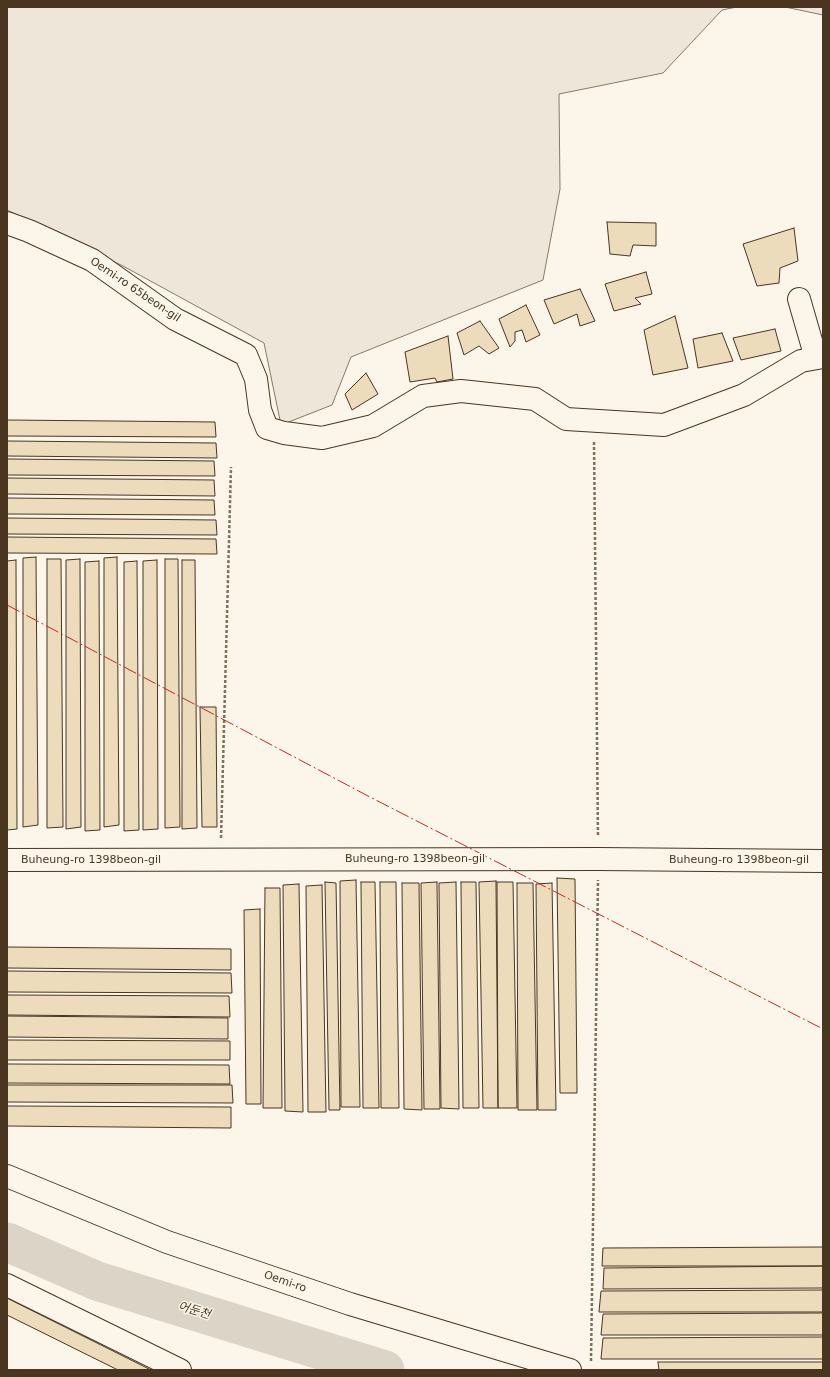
<!DOCTYPE html>
<meta charset="utf-8">
<style>
body{margin:0}
#map{position:relative;width:830px;height:1377px;overflow:hidden;background:#fbf6e9;font-family:"DejaVu Sans",sans-serif}
canvas{display:block}
.frame{position:absolute;inset:0;border:8px solid #4a3520;pointer-events:none}
</style>
<div id="map">
<canvas width="830" height="1377"></canvas>
<div class="frame"></div>
</div>
<script>
const ctx = document.querySelector('canvas').getContext('2d');
ctx.lineJoin = 'round';
function fillPath(path, color) {
  ctx.fillStyle = color;
  ctx.fill(path, 'evenodd');
}
function toPath(rows) {
  const path = new Path2D();
  for (const r of rows) {
    path.moveTo(r[0], r[1]);
    for (let i = 2; i < r.length; i += 2) path.lineTo(r[i], r[i + 1]);
  }
  return path;
}
function trace(path, color, width, dash) {
  ctx.strokeStyle = color;
  ctx.lineWidth = width;
  ctx.lineCap = dash ? 'butt' : 'round';
  ctx.setLineDash(dash || []);
  ctx.stroke(path);
}
function drawText(font, color, halo, rows, align = 'center') {
  ctx.font = font + ' "DejaVu Sans","Noto Sans KR",sans-serif';
  ctx.lineWidth = 3;
  ctx.setLineDash([]);
  ctx.textBaseline = 'middle';
  ctx.strokeStyle = halo;
  ctx.fillStyle = color;
  for (const [text, x, y, turn = 0] of rows) {
    ctx.save();
    ctx.translate(x, y);
    ctx.rotate((+turn || 0) * Math.PI / 180);
    ctx.textAlign = isNaN(turn) ? turn : align;
    if (halo) ctx.strokeText(text, 0, 0);
    ctx.fillText(text, 0, 0);
    ctx.restore();
  }
}
const green = toPath([
 [7,7,737,7,722,10,663,73,559,94,560,189,543,280,351,357,332,405,281,425,264,343,123,266,7,210,7,7],
 [785,7,823,7,823,15,785,7]
]);
fillPath(green, '#ede6d9');
trace(green, '#887966', 1);
trace(toPath([
 [7,1242,97,1281,385,1370]
]), '#dcd4c6', 39);
const building = toPath([
 [607,222,656,223,656,246,633,245,630,256,610,254,607,222],
 [794,228,798,261,780,268,779,283,757,286,743,244,794,228],
 [646,272,652,294,635,298,641,304,614,311,605,284,646,272],
 [580,289,595,321,580,326,577,314,554,324,544,300,580,289],
 [526,305,540,335,526,342,522,330,515,332,515,341,510,347,499,319,526,305],
 [675,316,688,368,653,375,644,330,675,316],
 [480,321,499,348,489,354,479,346,464,355,457,333,480,321],
 [775,329,781,351,741,360,733,338,775,329],
 [722,333,733,361,698,368,693,339,722,333],
 [448,336,453,379,437,382,435,378,410,382,405,352,448,336],
 [366,373,378,394,352,410,345,394,366,373],
 [7,420,215,422,216,437,7,436,7,420],
 [7,441,216,443,217,458,7,456,7,441],
 [7,459,214,461,215,476,7,475,7,459],
 [7,478,214,480,215,496,7,494,7,478],
 [7,498,214,500,215,515,7,514,7,498],
 [7,518,216,520,217,535,7,534,7,518],
 [7,537,216,539,217,554,7,553,7,537],
 [36,557,38,825,23,827,23,558,36,557],
 [117,557,119,825,104,827,104,558,117,557],
 [47,559,61,559,63,827,47,828,47,559],
 [80,559,81,827,66,829,66,560,80,559],
 [165,559,178,559,180,827,165,828,165,559],
 [16,560,17,829,7,830,7,561,16,560],
 [157,560,158,829,143,830,143,561,157,560],
 [182,560,195,560,197,828,182,829,182,560],
 [99,561,100,830,85,831,85,562,99,561],
 [137,561,139,830,124,831,124,562,137,561],
 [200,707,216,707,217,827,202,827,200,707],
 [557,878,575,879,577,1093,560,1093,557,878],
 [356,880,360,1107,341,1107,340,881,356,880],
 [496,881,498,1108,483,1108,479,882,496,881],
 [325,882,336,883,340,1110,329,1110,325,882],
 [361,882,375,882,379,1108,363,1108,361,882],
 [380,882,396,882,399,1108,381,1108,380,882],
 [437,882,440,1109,424,1109,421,883,437,882],
 [456,882,459,1109,441,1108,439,883,456,882],
 [461,882,476,882,479,1108,463,1108,461,882],
 [497,882,513,882,517,1108,498,1108,497,882],
 [402,883,419,883,422,1110,404,1109,402,883],
 [517,883,533,883,537,1110,518,1110,517,883],
 [552,883,556,1110,538,1110,536,884,552,883],
 [299,884,303,1112,285,1111,283,885,299,884],
 [322,885,326,1112,308,1112,306,886,322,885],
 [265,888,280,888,282,1108,263,1108,265,888],
 [260,909,261,1104,246,1104,244,910,260,909],
 [7,947,231,949,231,970,7,968,7,947],
 [7,971,231,973,232,993,7,992,7,971],
 [7,995,229,996,230,1017,7,1015,7,995],
 [7,1016,228,1018,228,1039,7,1037,7,1016],
 [7,1040,230,1041,230,1060,7,1060,7,1040],
 [7,1064,229,1065,230,1084,7,1083,7,1064],
 [7,1085,232,1085,233,1103,7,1102,7,1085],
 [7,1106,231,1107,231,1128,7,1126,7,1106],
 [823,1247,823,1266,602,1266,603,1248,823,1247],
 [823,1266,823,1288,603,1289,604,1268,823,1266],
 [823,1290,823,1312,599,1312,601,1291,823,1290],
 [7,1298,151,1370,118,1370,7,1315,7,1298],
 [823,1313,823,1335,601,1335,603,1314,823,1313],
 [823,1337,823,1359,601,1359,603,1338,823,1337],
 [658,1362,823,1362,823,1370,659,1370,658,1362]
]);
fillPath(building, '#ecdcbc');
trace(building, '#4a3520', 1);
const minor = toPath([
 [7,223,29,231,92,260,175,319,246,355,256,379,260,410,267,428,284,433,322,438,373,426,423,396,461,391,535,399,566,419,664,425,744,395,801,361,823,357],
 [799,299,816,358],
 [7,860,598,859,823,861],
 [7,1176,167,1242,350,1304,570,1370],
 [7,1285,180,1370]
]);
trace(minor, '#4a3520', 24);
trace(toPath([
 [594,442,598,837],
 [221,838,231,467],
 [591,1361,598,880]
]), '#7f6f5c', 2.5, [3, 2]);
trace(minor, '#fbf6e9', 22);
trace(toPath([
 [7,605,368,796,823,1029]
]), '#c62828', 1, [14, 3, 2, 3]);
drawText('11px', '#4a3520', '#fbf6e9', [
 ["Oemi-ro 65beon-gil",135,290,34],
 ["Buheung-ro 1398beon-gil",415,859],
 ["Buheung-ro 1398beon-gil",91,860],
 ["Buheung-ro 1398beon-gil",739,860],
 ["Oemi-ro",285,1282,19]
]);
drawText('italic 12px', '#4a3520', '#fbf6e9', [
 ["어둔천",194,1311,17]
]);
</script>
